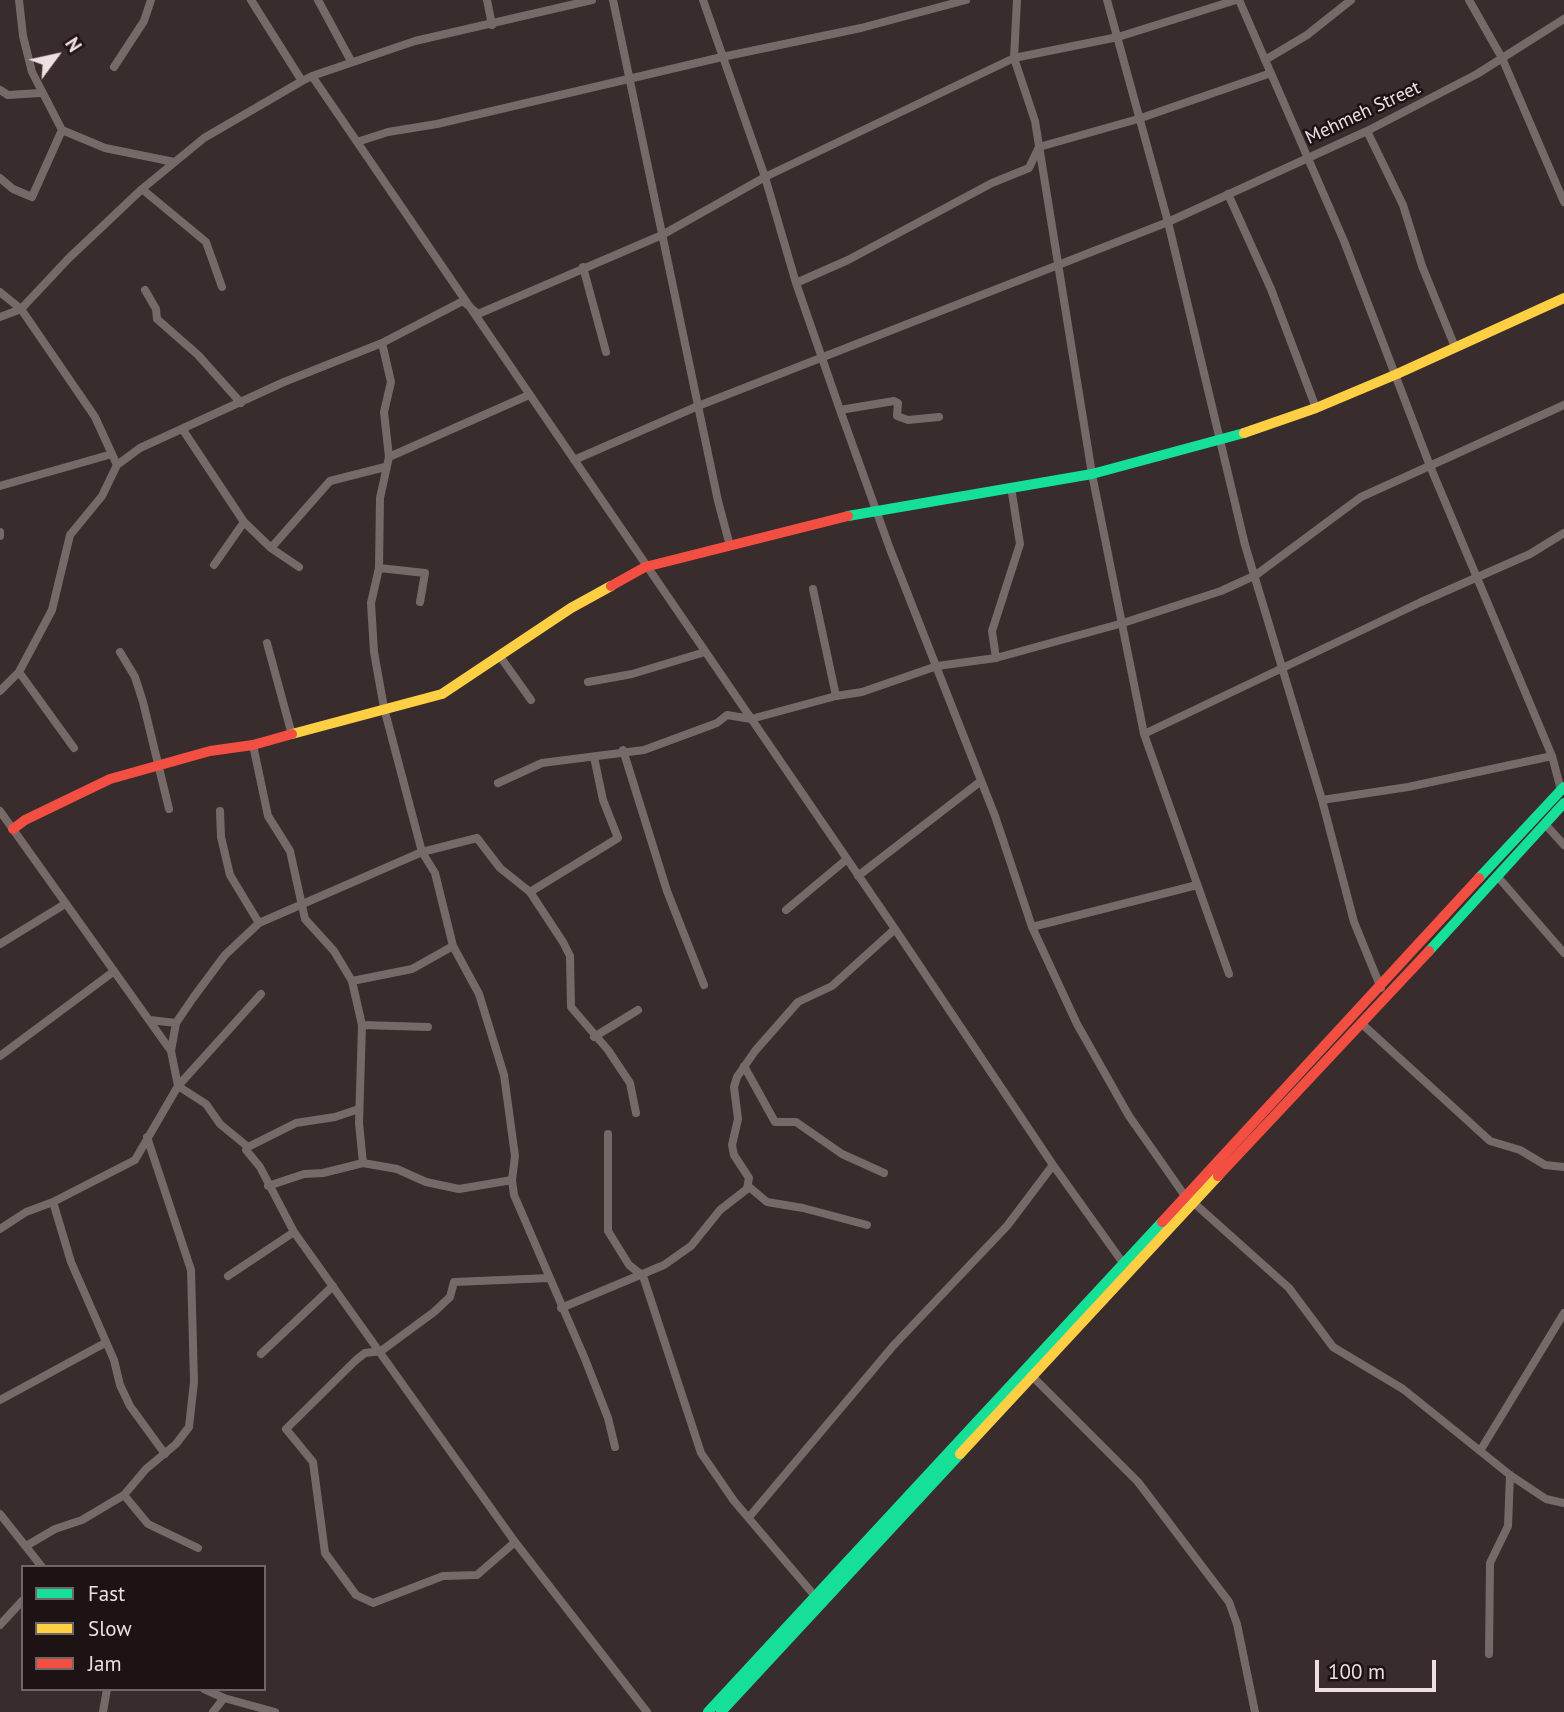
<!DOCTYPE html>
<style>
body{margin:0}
#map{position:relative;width:1564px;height:1712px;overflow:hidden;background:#382c2d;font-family:"PT Sans",sans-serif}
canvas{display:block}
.legend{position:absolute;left:21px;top:1565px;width:245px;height:126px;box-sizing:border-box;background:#1d1314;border:2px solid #716566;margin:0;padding:9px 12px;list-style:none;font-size:21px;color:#efdfe0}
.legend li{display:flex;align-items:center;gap:14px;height:35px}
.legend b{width:35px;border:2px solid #716566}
.north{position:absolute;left:21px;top:21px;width:70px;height:70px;-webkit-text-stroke:5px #1d1314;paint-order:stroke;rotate:57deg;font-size:19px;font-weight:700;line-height:28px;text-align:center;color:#efdfe0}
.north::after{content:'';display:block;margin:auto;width:24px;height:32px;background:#efdfe0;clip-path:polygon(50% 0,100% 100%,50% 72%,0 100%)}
.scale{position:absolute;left:1315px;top:1660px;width:121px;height:32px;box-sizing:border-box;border:4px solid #efdfe0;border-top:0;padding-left:9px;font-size:21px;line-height:24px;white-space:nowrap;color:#efdfe0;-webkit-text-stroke:5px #1d1314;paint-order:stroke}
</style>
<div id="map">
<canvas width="1564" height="1712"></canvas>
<ul class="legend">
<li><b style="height:9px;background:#16e098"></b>Fast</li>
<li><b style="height:9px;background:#ffcf43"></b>Slow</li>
<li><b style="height:9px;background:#f24e42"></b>Jam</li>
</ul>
<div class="north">N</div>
<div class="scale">100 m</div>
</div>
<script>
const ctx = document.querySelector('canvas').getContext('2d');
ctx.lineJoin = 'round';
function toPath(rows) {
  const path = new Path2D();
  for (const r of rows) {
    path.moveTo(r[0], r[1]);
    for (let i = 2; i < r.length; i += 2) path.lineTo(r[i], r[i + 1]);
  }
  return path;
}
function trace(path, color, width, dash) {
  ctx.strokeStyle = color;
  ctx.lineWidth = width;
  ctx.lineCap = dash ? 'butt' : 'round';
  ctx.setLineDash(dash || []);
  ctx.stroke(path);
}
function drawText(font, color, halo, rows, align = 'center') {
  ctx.font = font + ' "PT Sans",sans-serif';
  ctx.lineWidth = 5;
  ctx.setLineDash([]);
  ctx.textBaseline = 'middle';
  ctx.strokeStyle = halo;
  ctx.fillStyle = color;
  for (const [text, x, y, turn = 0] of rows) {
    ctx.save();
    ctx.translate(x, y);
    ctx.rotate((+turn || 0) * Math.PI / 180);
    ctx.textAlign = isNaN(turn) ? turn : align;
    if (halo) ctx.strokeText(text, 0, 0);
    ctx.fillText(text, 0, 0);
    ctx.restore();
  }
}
trace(toPath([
 [251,0,302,81,312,76,895,929,1053,1165,1123,1263],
 [318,0,351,61],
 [487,0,492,25],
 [613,0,718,501,730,546],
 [703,0,765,177,796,283,840,410,890,549,995,816,1032,927,1077,1024,1129,1116,1185,1196],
 [1017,0,1014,58,1035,121,1092,474,1144,734,1229,974],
 [1107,0,1168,222,1245,545,1322,800,1354,922,1381,988],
 [1239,0,1344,241,1430,466,1552,756,1561,790],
 [1469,0,1502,58,1564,202],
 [1265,60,1307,35,1351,0],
 [114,67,144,21,151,0],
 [312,76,415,41,592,0],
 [0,90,8,95,40,93],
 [62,130,105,148,174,162],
 [1367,131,1403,205,1422,266,1455,347],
 [357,142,388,132,437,124,722,57,861,28,966,0],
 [0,178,13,189,32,197,62,130,32,72,23,36,19,0],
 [142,189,206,242,222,287],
 [1228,194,1271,289,1316,408],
 [583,267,606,352],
 [796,283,848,260,992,183,1029,168,1039,147,1138,119,1271,73],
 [145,290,156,309,157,319,198,355,241,403],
 [0,292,21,309,95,417,117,465],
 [0,317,21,309,69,258,142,189,204,138,302,81],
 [382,343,391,382,384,412,389,457,380,498,379,568,371,603,374,652,384,708,422,852,435,873,453,946,479,994,504,1075,515,1156,512,1180,514,1195,585,1359,608,1418,615,1447],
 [840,410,894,401,898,403,897,416,908,420,939,417],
 [183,430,244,522,271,548,299,567],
 [389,457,529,395],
 [574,460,698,406,1168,222,1367,131,1477,74,1564,19],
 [0,486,112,454],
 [0,532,0,536],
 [271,548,330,481,385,467],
 [214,565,244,522],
 [379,568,425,573,420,602],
 [813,589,836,696],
 [267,643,292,735],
 [120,652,135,677,143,702,169,809],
 [499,655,531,700],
 [996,658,992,631,1020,544,1011,487],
 [19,672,74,748],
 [588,682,632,674,705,652],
 [0,691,19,672,52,610,70,535,102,496,117,465,140,448,284,382,382,343,463,301,478,314,662,235,765,177,1014,58,1118,37,1236,0],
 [1144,734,1421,602,1530,554,1564,533],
 [253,745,268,816,290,851,305,919,334,951,352,981,362,1025,359,1123,363,1163],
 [623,750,667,891,704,985],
 [498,783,542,763,644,750,717,723,727,715,751,719,836,696,862,692,937,666,996,658,1123,623,1221,591,1256,575,1361,497,1564,405],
 [1322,800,1408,787,1552,756],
 [0,811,171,1051,178,1086,206,1104,220,1124,248,1147,246,1150,260,1167,294,1232,515,1542,647,1712],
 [220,811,221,837,230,875,259,923],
 [1545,824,1564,845],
 [858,876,981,781],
 [1498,877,1564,953],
 [530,892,618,838,603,800,594,757],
 [786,910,847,859],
 [1032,927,1197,885],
 [0,944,65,904],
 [352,981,412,969,453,946],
 [150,1020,176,1023],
 [1362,1024,1490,1141,1520,1150,1545,1165,1564,1167],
 [362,1025,428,1027],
 [594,1037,638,1010],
 [171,1051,176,1023,193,998,225,955,259,923,422,852,477,838,500,868,530,892,563,942,570,956,571,1007,608,1050,630,1083,636,1113],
 [0,1056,113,972],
 [744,1066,775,1122,796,1122,842,1154,884,1173],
 [608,1134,608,1231,629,1265,643,1276,701,1453,734,1501,814,1595],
 [248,1147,296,1123,335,1117,359,1109],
 [268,1186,304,1174,323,1173,363,1163,397,1169,426,1182,459,1189,512,1180],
 [748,1186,767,1202,803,1208,867,1225],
 [53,1202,71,1262,114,1360,120,1385,130,1406,165,1454],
 [1194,1203,1289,1288,1333,1347,1403,1389,1510,1475,1546,1499,1564,1503],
 [0,1229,26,1212,53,1202,135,1160,178,1086,261,994],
 [228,1276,294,1232],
 [561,1308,664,1265,691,1246,720,1210,747,1189,749,1178,734,1155,732,1145,738,1119,734,1087,737,1077,755,1051,798,1002,832,986,895,929],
 [261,1354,333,1286],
 [1032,1376,1138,1482,1229,1602,1237,1624,1255,1712],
 [0,1400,105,1343],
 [1480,1451,1564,1313],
 [124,1495,148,1524,198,1548],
 [0,1514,42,1567],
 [750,1516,893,1346,1007,1226,1053,1165],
 [515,1542,477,1575,443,1576,373,1603,356,1595,325,1553,313,1462,286,1429,356,1360,365,1353,381,1351,434,1312,450,1297,454,1282,549,1278],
 [26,1546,55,1529,82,1520,124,1495,146,1469,176,1444,189,1427,194,1382,191,1270,147,1137],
 [0,1625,23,1600],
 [1489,1654,1490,1563,1508,1526,1510,1475],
 [204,1689,224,1698],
 [103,1712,107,1689],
 [213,1712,224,1698,275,1712]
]), '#766a68', 8);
trace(toPath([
 [848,516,1092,474,1244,433],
 [1479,878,1564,787],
 [1429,951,1564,803],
 [708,1712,1162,1222],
 [721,1712,960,1454]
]), '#16e098', 10);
trace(toPath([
 [1244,433,1316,408,1397,374,1564,298],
 [292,734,442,694,571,608,611,586],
 [960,1454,1218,1176]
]), '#ffcf43', 10);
trace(toPath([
 [611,586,645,567,848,516],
 [13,829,25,820,110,779,210,751,253,745,292,734],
 [1218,1176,1429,951],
 [1162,1222,1479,878]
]), '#f24e42', 10);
drawText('19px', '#efdfe0', '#1d1314', [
 ["Mehmeh Street",1363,113,-25]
]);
</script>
